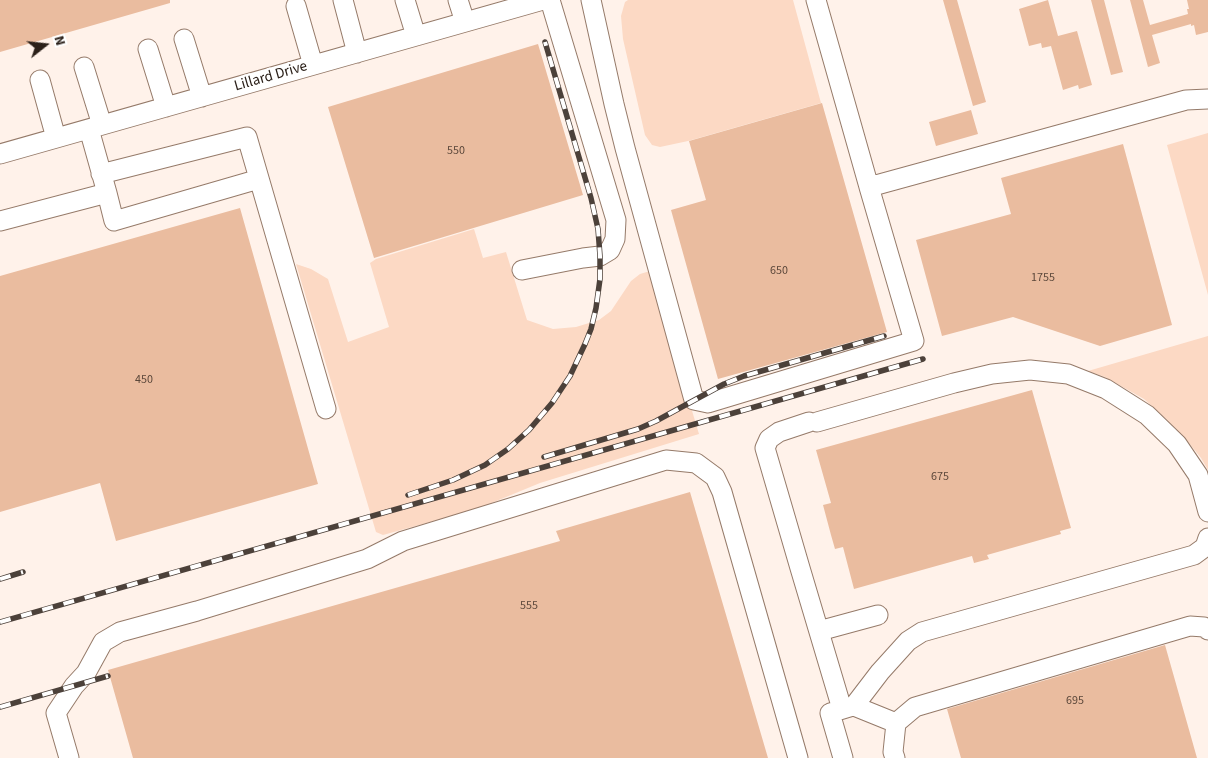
<!DOCTYPE html>
<style>
body{margin:0}
#map{position:relative;width:1208px;height:758px;overflow:hidden;background:#fff2ea;font-family:"Source Sans 3",sans-serif}
canvas{display:block}
.north{position:absolute;left:20px;top:20px;width:50px;height:50px;-webkit-text-stroke:4px #fff;paint-order:stroke;rotate:74deg;font-size:14px;font-weight:700;line-height:20px;text-align:center;color:#2b2019}
.north::after{content:'';display:block;margin:auto;width:18px;height:22px;background:#2b2019;clip-path:polygon(50% 0,100% 100%,50% 72%,0 100%)}
</style>
<div id="map">
<canvas width="1208" height="758"></canvas>
<div class="north">N</div>
</div>
<script>
const ctx = document.querySelector('canvas').getContext('2d');
ctx.lineJoin = 'round';
function fillPath(path, color) {
  ctx.fillStyle = color;
  ctx.fill(path, 'evenodd');
}
function toPath(rows) {
  const path = new Path2D();
  for (const r of rows) {
    path.moveTo(r[0], r[1]);
    for (let i = 2; i < r.length; i += 2) path.lineTo(r[i], r[i + 1]);
  }
  return path;
}
function trace(path, color, width, dash) {
  ctx.strokeStyle = color;
  ctx.lineWidth = width;
  ctx.lineCap = dash ? 'butt' : 'round';
  ctx.setLineDash(dash || []);
  ctx.stroke(path);
}
function drawText(font, color, halo, rows, align = 'center') {
  ctx.font = font + ' "Source Sans 3",sans-serif';
  ctx.lineWidth = 4.5;
  ctx.setLineDash([]);
  ctx.textBaseline = 'middle';
  ctx.strokeStyle = halo;
  ctx.fillStyle = color;
  for (const [text, x, y, turn = 0] of rows) {
    ctx.save();
    ctx.translate(x, y);
    ctx.rotate((+turn || 0) * Math.PI / 180);
    ctx.textAlign = isNaN(turn) ? turn : align;
    if (halo) ctx.strokeText(text, 0, 0);
    ctx.fillText(text, 0, 0);
    ctx.restore();
  }
}
fillPath(toPath([
 [628,0,793,0,821,103,688,141,660,147,652,145,645,135,623,39,621,16,625,2],
 [1208,133,1208,295,1167,145],
 [474,229,483,258,506,252,527,320,553,329,576,327,599,320,611,311,631,281,640,274,650,271,699,434,540,483,477,509,383,535,376,532,296,264,311,269,328,279,348,342,389,327,370,263,376,259],
 [1208,336,1208,470,1201,458,1184,437,1165,418,1144,399,1105,377,1088,371]
]), '#fcd9c4');
fillPath(toPath([
 [0,0,170,0,170,3,0,52],
 [943,0,957,0,986,102,973,106],
 [1048,0,1058,36,1077,31,1092,85,1079,89,1078,85,1063,90,1051,46,1042,48,1041,43,1029,46,1019,9],
 [1091,0,1104,0,1123,72,1111,75],
 [1130,0,1143,0,1150,25,1188,14,1187,9,1189,9,1187,0,1208,0,1208,32,1196,35,1194,25,1191,26,1191,24,1152,35,1160,63,1148,67],
 [538,44,583,195,374,258,328,107],
 [822,103,887,332,718,379,671,210,706,200,689,141],
 [971,110,978,134,936,146,929,122],
 [1123,144,1172,325,1100,346,1013,317,942,336,916,240,1011,214,1001,178],
 [240,208,318,484,116,541,100,483,0,512,0,276],
 [1032,390,1071,528,1060,531,1061,534,987,555,989,559,974,563,972,556,854,589,843,547,835,549,831,535,823,505,831,503,816,450],
 [690,492,768,758,133,758,108,670,560,541,556,531],
 [1165,645,1197,758,961,758,947,709]
]), '#eabc9f');
const minor = toPath([
 [343,0,357,53],
 [405,0,416,36],
 [458,0,465,22],
 [591,0,614,104,625,148,694,400,708,403,914,341,869,187],
 [816,0,869,187,1186,100,1208,99],
 [296,6,313,65],
 [184,39,202,97],
 [148,49,166,107],
 [84,67,102,125],
 [40,80,56,138],
 [0,154,543,0],
 [101,174,247,137,326,409],
 [107,193,114,221,259,179],
 [0,221,107,193,89,129],
 [522,270,583,258,600,256,610,250,615,239,616,220,550,0],
 [809,422,779,432,769,439,765,448,800,568,842,709],
 [817,422,954,383,992,374,1030,370,1068,374,1106,389,1147,415,1177,444,1198,475,1208,512],
 [819,631,878,615],
 [854,706,880,672,908,641,922,632,1194,555,1205,547,1208,538],
 [854,706,896,723,893,752,895,758],
 [896,723,915,707,1190,626,1204,627,1208,630],
 [69,758,56,713,74,686,86,673,103,642,120,632,197,611,367,559,403,541,666,460,696,463,715,477,722,492,798,758],
 [843,758,830,713,853,706]
]);
trace(minor, '#957a69', 21);
trace(minor, '#fff', 19);
const rail = toPath([
 [544,457,638,429,656,421,724,384,744,376,884,336],
 [408,495,453,480,485,465,508,449,529,430,552,403,570,376,585,344,591,329,596,308,600,279,600,256,598,229,591,198,545,42],
 [0,579,23,572],
 [0,622,923,359],
 [0,707,108,676]
]);
trace(rail, '#4c413a', 5.5);
trace(rail, '#fff', 4, [11]);
drawText('12px', '#5b473a', null, [
 ["550",456,151],
 ["650",779,271],
 ["1755",1043,278],
 ["450",144,380],
 ["675",940,477],
 ["555",529,606],
 ["695",1075,701]
]);
drawText('15px', '#2b2019', '#fff', [
 ["Lillard Drive",271,77,-16]
]);
</script>
